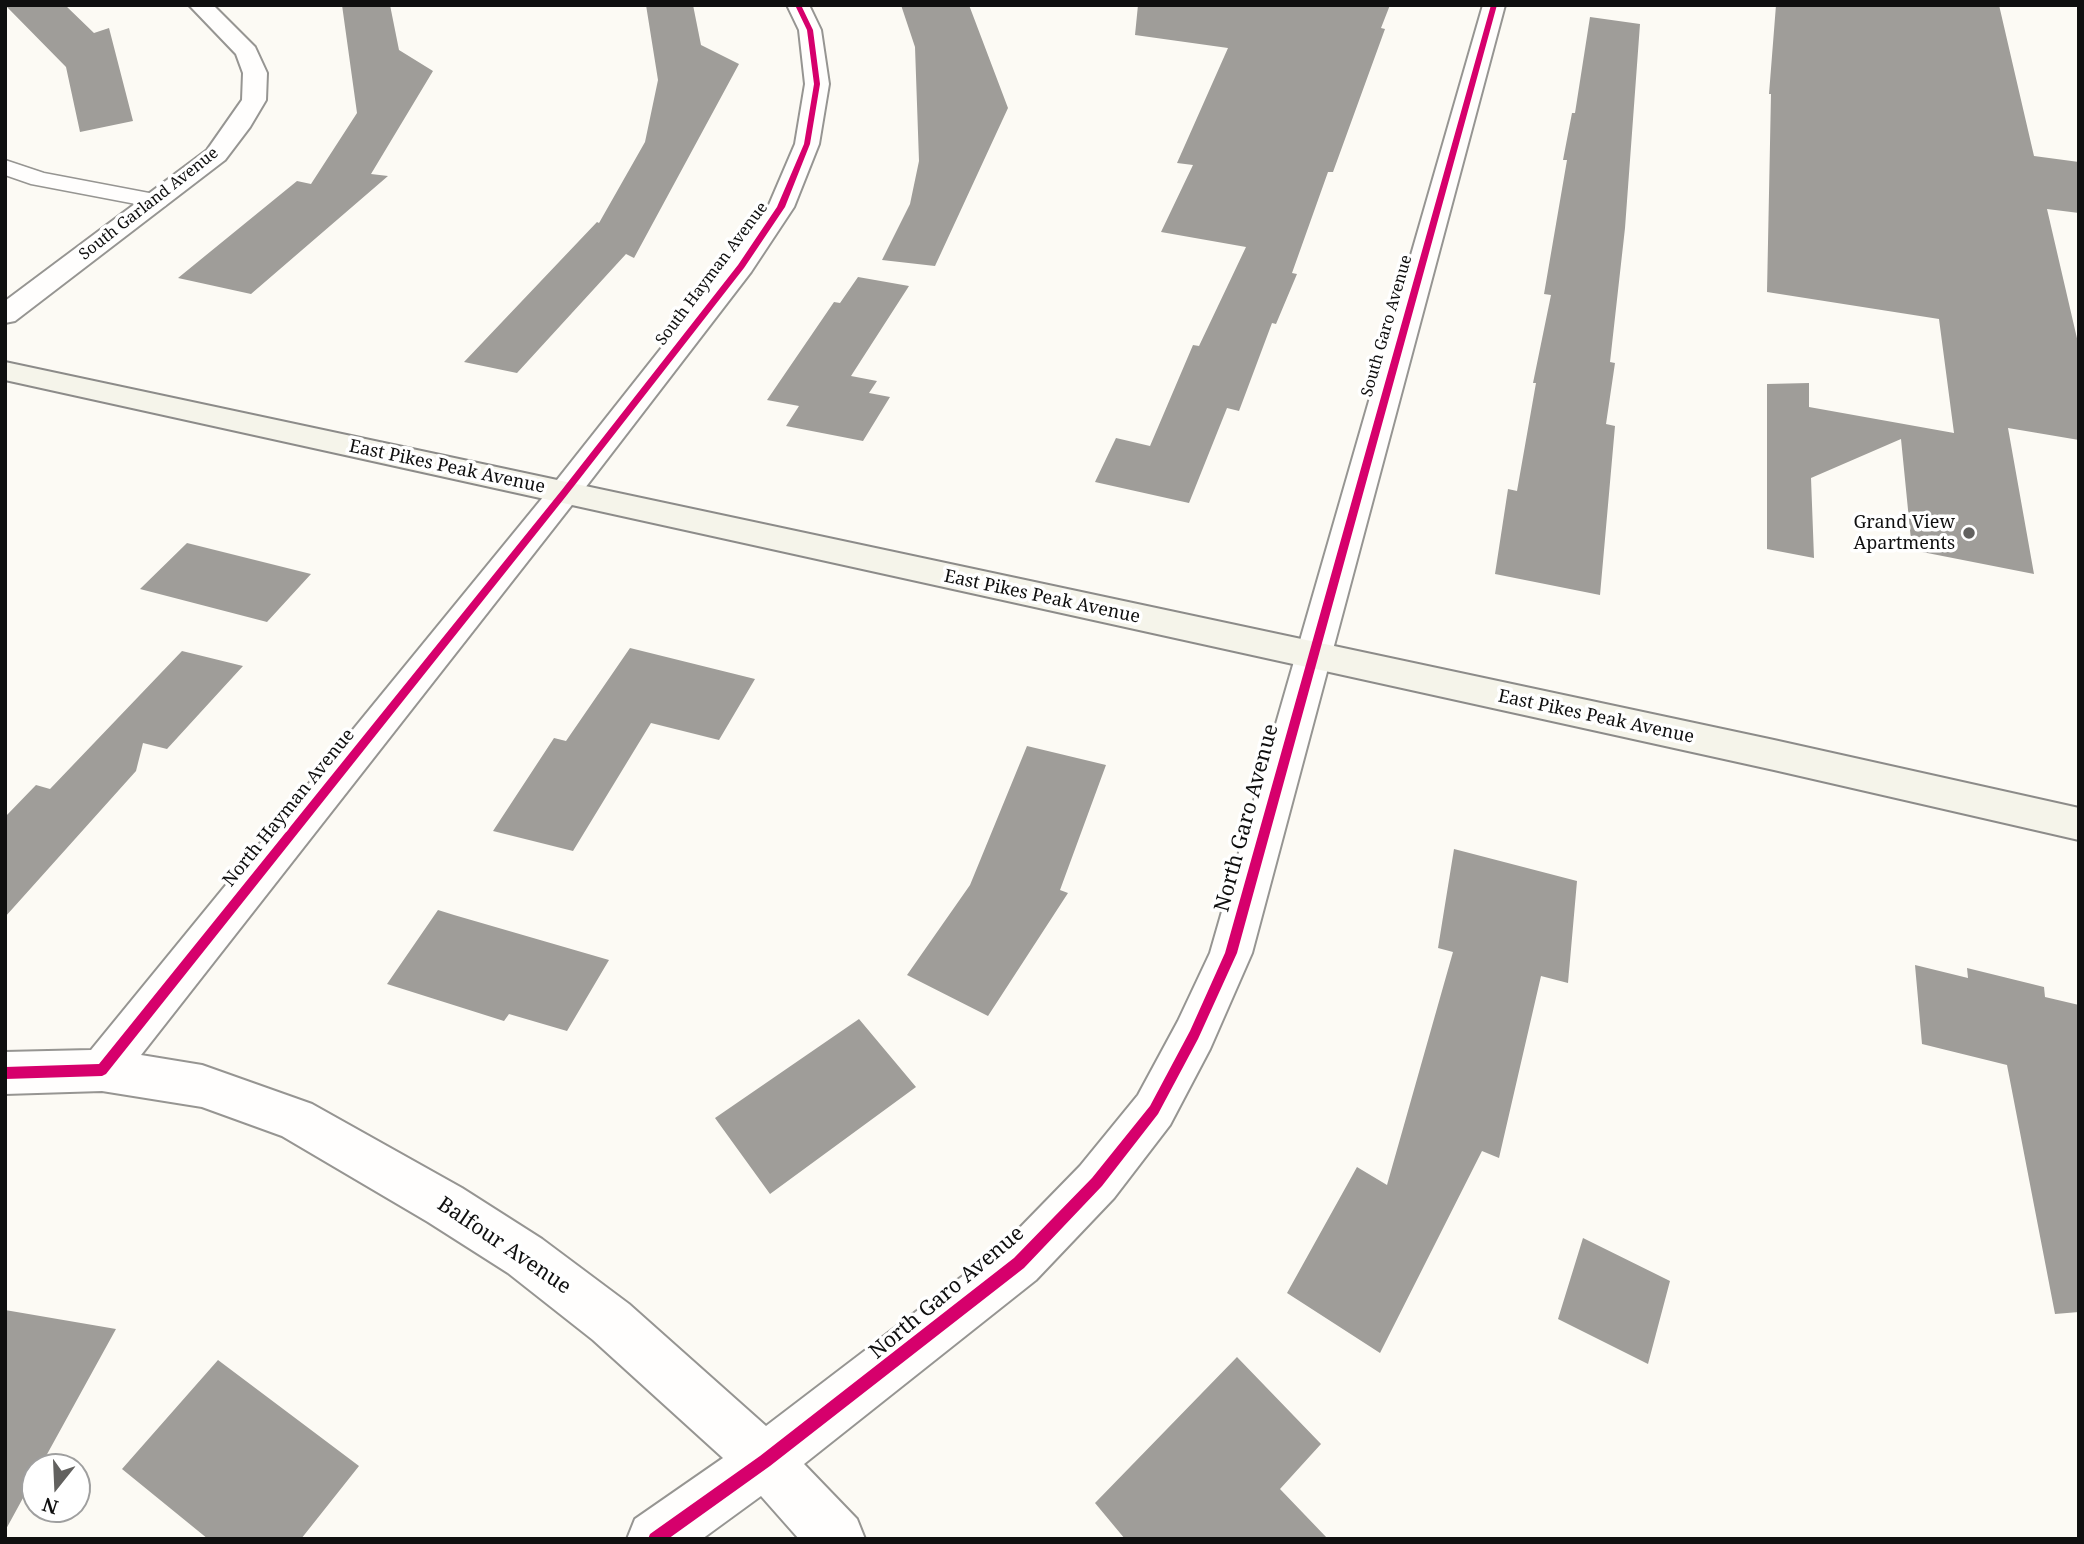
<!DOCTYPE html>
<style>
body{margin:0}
#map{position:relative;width:2084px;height:1544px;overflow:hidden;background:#fcfaf4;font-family:"Noto Serif",serif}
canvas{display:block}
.frame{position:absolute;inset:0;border:7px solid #0f0f0f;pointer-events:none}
.north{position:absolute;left:21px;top:1453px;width:70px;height:70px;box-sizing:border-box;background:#fff;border:2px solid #9f9f9f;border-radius:50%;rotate:198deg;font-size:19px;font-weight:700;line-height:28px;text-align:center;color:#0f0f0f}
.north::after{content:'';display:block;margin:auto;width:24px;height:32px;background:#62615f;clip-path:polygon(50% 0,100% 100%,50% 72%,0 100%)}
</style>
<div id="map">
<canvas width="2084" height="1544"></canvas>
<div class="frame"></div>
<div class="north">N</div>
</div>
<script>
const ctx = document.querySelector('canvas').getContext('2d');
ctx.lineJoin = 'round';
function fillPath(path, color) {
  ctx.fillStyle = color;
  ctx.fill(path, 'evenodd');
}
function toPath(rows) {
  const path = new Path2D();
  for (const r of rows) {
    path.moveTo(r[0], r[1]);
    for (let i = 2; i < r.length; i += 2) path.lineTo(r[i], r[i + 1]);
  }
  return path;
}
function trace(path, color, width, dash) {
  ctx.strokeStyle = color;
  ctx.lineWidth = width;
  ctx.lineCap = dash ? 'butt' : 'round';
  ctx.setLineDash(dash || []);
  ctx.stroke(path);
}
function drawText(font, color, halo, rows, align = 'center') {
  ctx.font = font + ' "Noto Serif",serif';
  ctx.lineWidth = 7;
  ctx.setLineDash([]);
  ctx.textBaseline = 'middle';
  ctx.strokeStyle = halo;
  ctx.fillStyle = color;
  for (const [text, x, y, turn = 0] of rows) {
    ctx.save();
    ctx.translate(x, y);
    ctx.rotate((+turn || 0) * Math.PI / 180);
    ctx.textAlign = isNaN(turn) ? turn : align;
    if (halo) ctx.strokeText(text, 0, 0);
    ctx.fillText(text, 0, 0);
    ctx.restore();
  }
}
fillPath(toPath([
 [5,5,65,5,94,33,109,28,133,121,80,132,66,67],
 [342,5,390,5,399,50,433,71,371,174,388,176,251,294,178,278,297,181,311,184,357,113],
 [646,5,693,5,701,45,739,64,634,258,626,254,517,373,464,362,597,222,599,223,645,142,658,80],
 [901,5,969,5,1008,108,935,266,882,260,910,204,919,161,915,47],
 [1138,5,1390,5,1381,28,1385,29,1333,172,1328,172,1292,273,1297,274,1276,324,1272,323,1239,411,1227,408,1189,503,1095,482,1116,438,1150,446,1193,345,1199,346,1246,247,1161,232,1193,165,1177,163,1228,48,1135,35],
 [1776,5,1999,5,2034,156,2079,162,2079,213,2047,209,2079,347,2079,440,2008,428,2034,574,1912,550,1901,439,1811,478,1814,558,1767,549,1767,384,1809,383,1809,407,1954,433,1939,319,1767,292,1771,94,1769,94],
 [1590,17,1640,24,1625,228,1610,362,1615,363,1606,424,1615,426,1600,595,1495,574,1508,489,1517,491,1536,383,1533,383,1551,295,1544,294,1567,160,1563,160,1572,113,1575,113],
 [858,277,909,286,851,376,877,381,869,393,890,397,863,441,786,426,799,406,767,400,834,302,840,303],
 [187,543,311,574,267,622,140,589],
 [630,648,755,679,719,740,651,723,573,851,493,831,554,738,566,741],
 [182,651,243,666,167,749,143,743,136,771,5,917,5,817,36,785,50,789],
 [1027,746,1106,765,1060,890,1068,893,988,1016,907,975,970,885],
 [1454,849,1577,881,1568,983,1541,976,1499,1158,1482,1151,1380,1353,1287,1293,1357,1167,1387,1185,1453,952,1438,948],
 [438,910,454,915,609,960,567,1031,509,1014,504,1021,387,984],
 [1915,965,1968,978,1967,968,2044,987,2045,997,2079,1005,2079,1312,2055,1314,2007,1065,1922,1044],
 [859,1019,916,1087,770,1194,715,1118],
 [1583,1238,1670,1281,1648,1364,1558,1319],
 [5,1310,116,1329,40,1467,35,1467,35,1476,5,1531],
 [1237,1357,1321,1444,1280,1489,1328,1539,1125,1539,1095,1503],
 [218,1360,359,1466,301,1539,208,1539,122,1469]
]), '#9f9d99');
const lane = toPath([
 [5,160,44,173,165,196,169,201,165,206,157,208,31,184,5,175,5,160]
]);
const street = toPath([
 [189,5,213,5,255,47,267,73,266,100,250,127,225,160,15,321,5,323,5,301,207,150,242,100,243,73,236,54,189,5],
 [787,5,809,5,821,30,829,84,819,144,794,207,751,272,575,501,141,1055,202,1065,312,1104,462,1188,542,1239,629,1304,766,1426,1002,1246,1080,1166,1138,1095,1178,1021,1210,953,1483,5,1505,5,1252,953,1210,1049,1170,1125,1114,1198,1036,1280,804,1464,857,1519,865,1539,799,1539,761,1496,702,1539,627,1539,635,1519,723,1458,593,1340,508,1273,428,1222,282,1136,202,1107,102,1091,5,1094,5,1052,91,1050,553,485,731,260,768,207,795,144,805,84,799,30,787,5]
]);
const secondary = toPath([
 [5,362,1774,740,2079,808,2079,840,1774,770,5,380,5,362]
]);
trace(lane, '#969592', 3);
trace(street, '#969592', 4);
trace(secondary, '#8c8b89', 4);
fillPath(lane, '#fffefd');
fillPath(street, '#fffefd');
fillPath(secondary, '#f5f4ea');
fillPath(toPath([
 [795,5,801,5,813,30,820,84,810,144,785,207,744,268,567,495,106,1074,102,1076,5,1079,5,1067,99,1064,561,491,738,265,777,207,804,144,814,84,807,30,795,5],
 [1491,5,1497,5,1237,953,1198,1039,1158,1114,1102,1186,1024,1268,770,1466,668,1539,648,1539,650,1534,760,1456,1014,1258,1092,1178,1150,1106,1190,1031,1225,953,1491,5]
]), '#d6006c');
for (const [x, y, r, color] of [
 [1969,533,7,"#62615f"]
]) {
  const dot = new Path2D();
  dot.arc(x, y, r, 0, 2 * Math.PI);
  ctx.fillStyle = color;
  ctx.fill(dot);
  trace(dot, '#fff', 2.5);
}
drawText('16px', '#0f0f0f', '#fff', [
 ["South Garland Avenue",149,204,-38],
 ["South Hayman Avenue",712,274,-53],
 ["South Garo Avenue",1387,326,-74]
]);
drawText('18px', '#0f0f0f', '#fff', [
 ["East Pikes Peak Avenue",447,467,12],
 ["East Pikes Peak Avenue",1042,597,12],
 ["East Pikes Peak Avenue",1596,717,12],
 ["North Hayman Avenue",289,808,-51]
]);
drawText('18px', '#0f0f0f', '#fff', [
 ["Grand View",1955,523],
 ["Apartments",1955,544]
], 'right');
drawText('21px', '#0f0f0f', '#fff', [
 ["North Garo Avenue",1247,818,-75],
 ["Balfour Avenue",504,1246,34],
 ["North Garo Avenue",947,1293,-40]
]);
</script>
